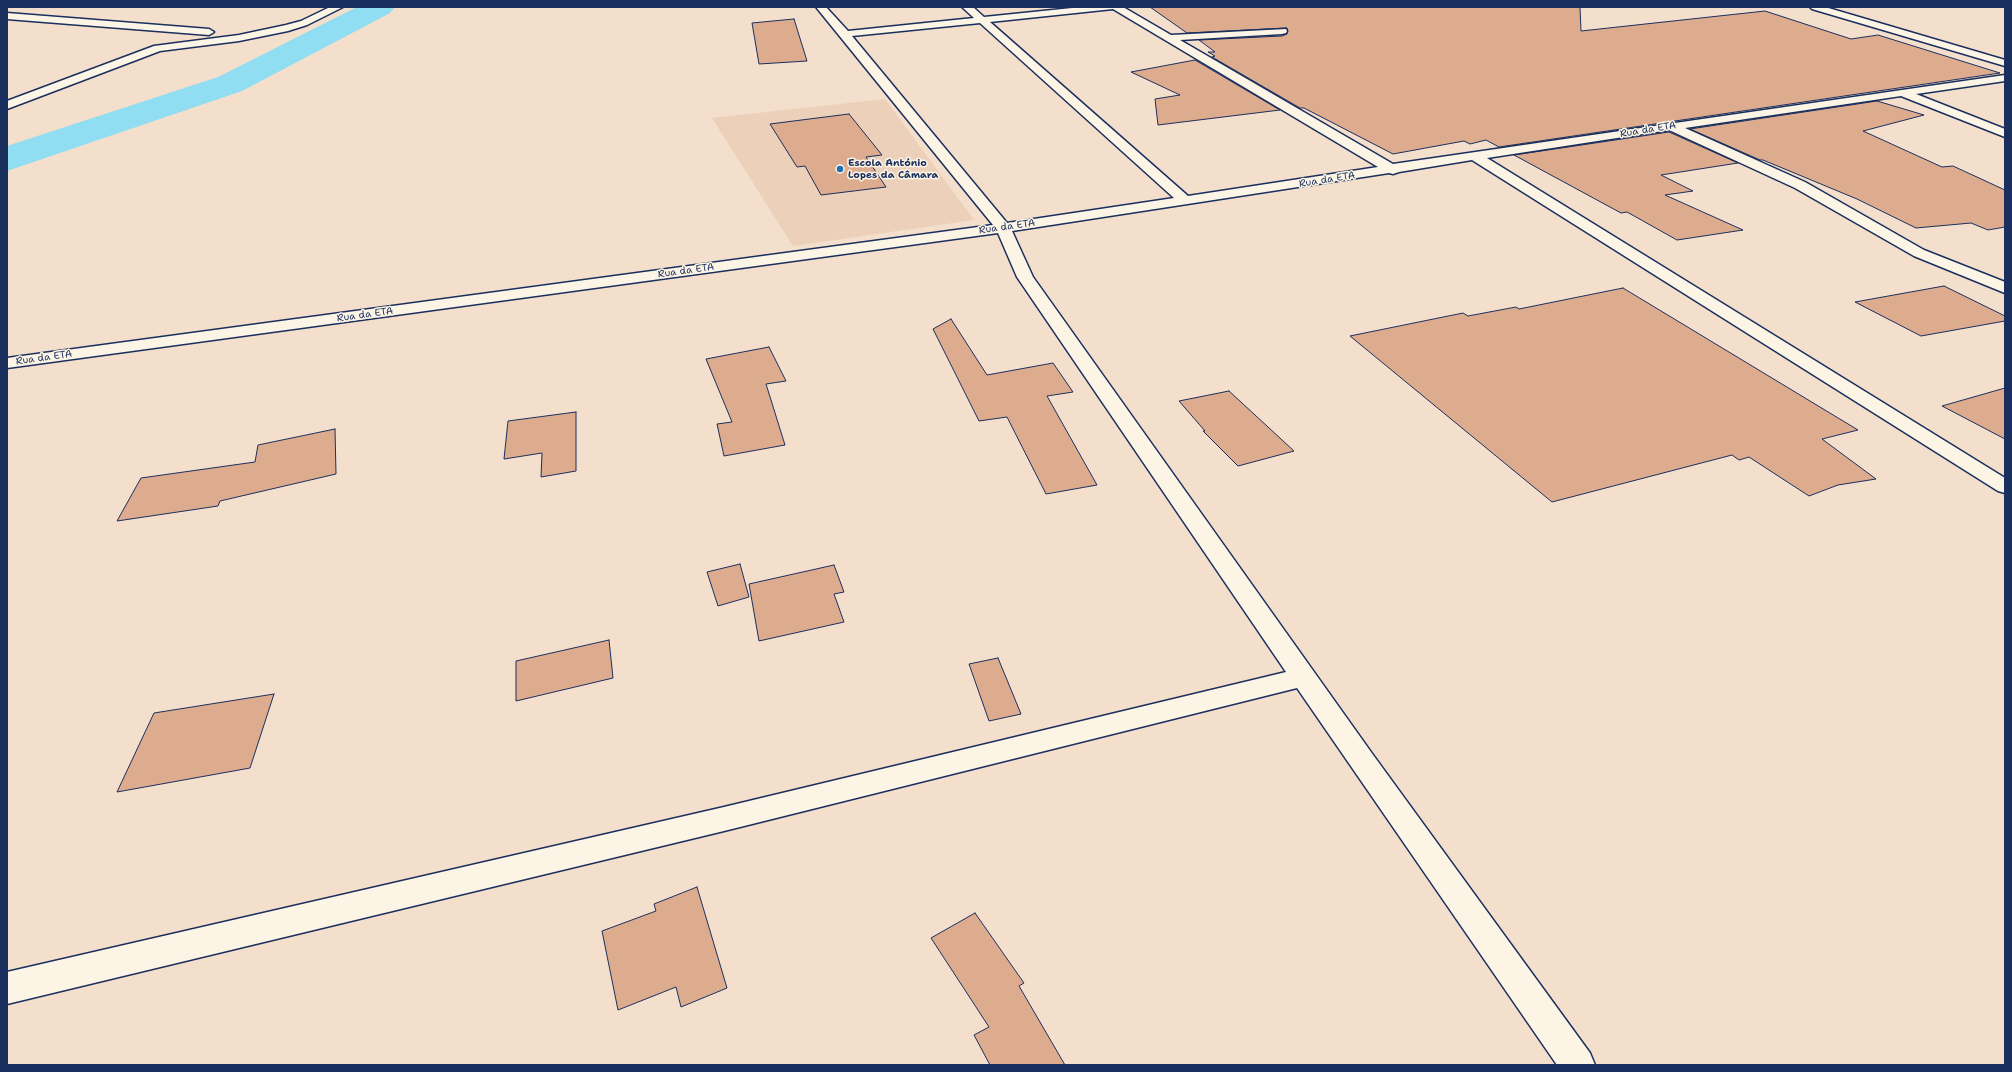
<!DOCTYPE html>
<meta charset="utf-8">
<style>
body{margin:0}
#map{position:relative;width:2012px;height:1072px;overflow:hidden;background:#f3dfcb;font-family:"Shantell Sans",sans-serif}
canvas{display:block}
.frame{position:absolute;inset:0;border:8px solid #1b2f5e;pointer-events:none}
</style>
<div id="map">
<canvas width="2012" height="1072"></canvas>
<div class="frame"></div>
</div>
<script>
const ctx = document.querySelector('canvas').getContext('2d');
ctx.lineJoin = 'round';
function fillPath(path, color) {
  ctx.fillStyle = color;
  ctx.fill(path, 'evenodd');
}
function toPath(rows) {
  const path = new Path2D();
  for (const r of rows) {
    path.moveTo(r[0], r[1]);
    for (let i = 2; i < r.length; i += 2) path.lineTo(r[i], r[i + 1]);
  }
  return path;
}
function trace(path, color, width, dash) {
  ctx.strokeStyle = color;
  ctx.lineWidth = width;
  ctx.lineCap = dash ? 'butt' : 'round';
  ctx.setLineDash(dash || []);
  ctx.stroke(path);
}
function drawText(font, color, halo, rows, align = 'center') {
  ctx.font = font + ' "Shantell Sans",sans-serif';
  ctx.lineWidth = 3;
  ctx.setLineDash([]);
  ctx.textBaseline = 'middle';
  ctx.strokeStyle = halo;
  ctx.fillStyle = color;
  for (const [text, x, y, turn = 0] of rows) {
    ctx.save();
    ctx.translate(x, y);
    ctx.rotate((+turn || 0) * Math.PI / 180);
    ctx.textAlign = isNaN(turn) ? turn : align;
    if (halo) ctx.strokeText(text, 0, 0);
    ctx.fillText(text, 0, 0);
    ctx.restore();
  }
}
fillPath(toPath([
 [885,99,974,220,793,246,712,118]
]), '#ecd0b9');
fillPath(toPath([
 [357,7,395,7,390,13,242,91,7,171,7,146,218,77,357,7]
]), '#91ddf1');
const building = toPath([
 [1150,7,1580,7,1581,31,1765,11,1851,39,1878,35,2000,73,1499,147,1486,140,1470,144,1464,141,1393,154,1304,108,1300,108,1212,57,1215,56,1208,52,1215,52,1199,40,1282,36,1287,34,1287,28,1187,33,1150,7],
 [794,19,807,61,759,64,752,23,794,19],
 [1195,60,1280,110,1158,125,1155,99,1180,95,1131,72,1195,60],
 [1877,101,1924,115,1863,131,1942,167,1953,166,2005,190,2005,227,1988,230,1971,223,1916,228,1857,199,1763,160,1760,160,1690,129,1877,101],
 [849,114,882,155,866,157,886,187,821,195,805,166,797,167,770,124,849,114],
 [1669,132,1738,163,1661,175,1693,191,1665,195,1743,230,1677,240,1627,212,1621,213,1514,155,1669,132],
 [1944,286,2005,316,2005,321,1921,336,1855,302,1944,286],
 [1623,288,1858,430,1822,439,1876,479,1838,485,1809,496,1749,457,1739,460,1732,455,1552,502,1350,336,1463,313,1468,316,1516,307,1519,309,1623,288],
 [951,319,987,375,1053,363,1073,392,1047,396,1097,485,1046,494,1007,417,979,421,933,329,951,319],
 [769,347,786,381,766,384,785,445,724,456,717,424,732,422,706,359,769,347],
 [2005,388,2005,439,1942,406,2005,388],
 [1229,391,1294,451,1238,466,1203,431,1205,431,1179,401,1229,391],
 [576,412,576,471,541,477,542,453,504,459,508,421,576,412],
 [335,429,336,474,220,501,218,506,117,521,141,478,255,462,258,445,335,429],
 [740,564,749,597,718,606,707,572,740,564],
 [834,565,844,592,834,594,844,622,759,641,749,584,834,565],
 [609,640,613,678,516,701,516,661,609,640],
 [998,658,1021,714,989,721,969,664,998,658],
 [274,694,250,768,117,792,154,713,274,694],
 [697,887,727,988,681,1007,676,987,618,1010,602,931,656,911,654,904,697,887],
 [975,913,1024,983,1019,986,1065,1065,990,1065,974,1035,989,1027,931,938,975,913]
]);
fillPath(building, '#ddac8f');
trace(building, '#1b2f5e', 1);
const minor = toPath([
 [330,7,343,7,307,25,288,31,239,41,160,51,7,109,7,101,154,46,239,35,286,25,301,21,330,7],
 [816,7,826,7,848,31,974,18,962,7,973,7,984,17,1082,7,1123,7,1171,35,1286,29,1287,31,1286,33,1282,34,1180,40,1393,164,2005,75,2005,81,1916,94,2005,129,2005,137,1901,96,1685,128,1805,182,1924,250,2005,282,2005,293,1914,256,1795,188,1669,130,1487,158,2005,478,2005,493,1998,491,1472,160,1399,172,1393,174,1389,173,1012,231,1033,277,1371,752,1590,1053,1595,1065,1557,1065,1297,688,724,831,7,1004,7,972,724,807,1286,672,1017,277,998,233,7,368,7,358,993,225,816,7],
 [1113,9,1378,167,1188,196,990,22,1113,9],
 [980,23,1174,198,1007,223,852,36,980,23],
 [1810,7,1825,7,2005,60,2005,66,1812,9,1810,7],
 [7,13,209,29,214,32,209,35,7,19,7,13]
]);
trace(minor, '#1b2f5e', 3);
fillPath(minor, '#fcf5e5');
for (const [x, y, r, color] of [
 [840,169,4,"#1f6fb2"]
]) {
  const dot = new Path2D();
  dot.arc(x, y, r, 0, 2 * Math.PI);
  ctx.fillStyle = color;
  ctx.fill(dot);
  trace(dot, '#fcf5e5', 1.5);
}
drawText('10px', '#1b2f5e', '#fcf5e5', [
 ["Rua da ETA",1648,130,-9],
 ["Rua da ETA",1327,180,-9],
 ["Rua da ETA",1007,227,-8],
 ["Rua da ETA",686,271,-8],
 ["Rua da ETA",365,315,-8],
 ["Rua da ETA",44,358,-8]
]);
drawText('bold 10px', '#1b2f5e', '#fcf5e5', [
 ["Escola António",848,163],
 ["Lopes da Câmara",848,175]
], 'left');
</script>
